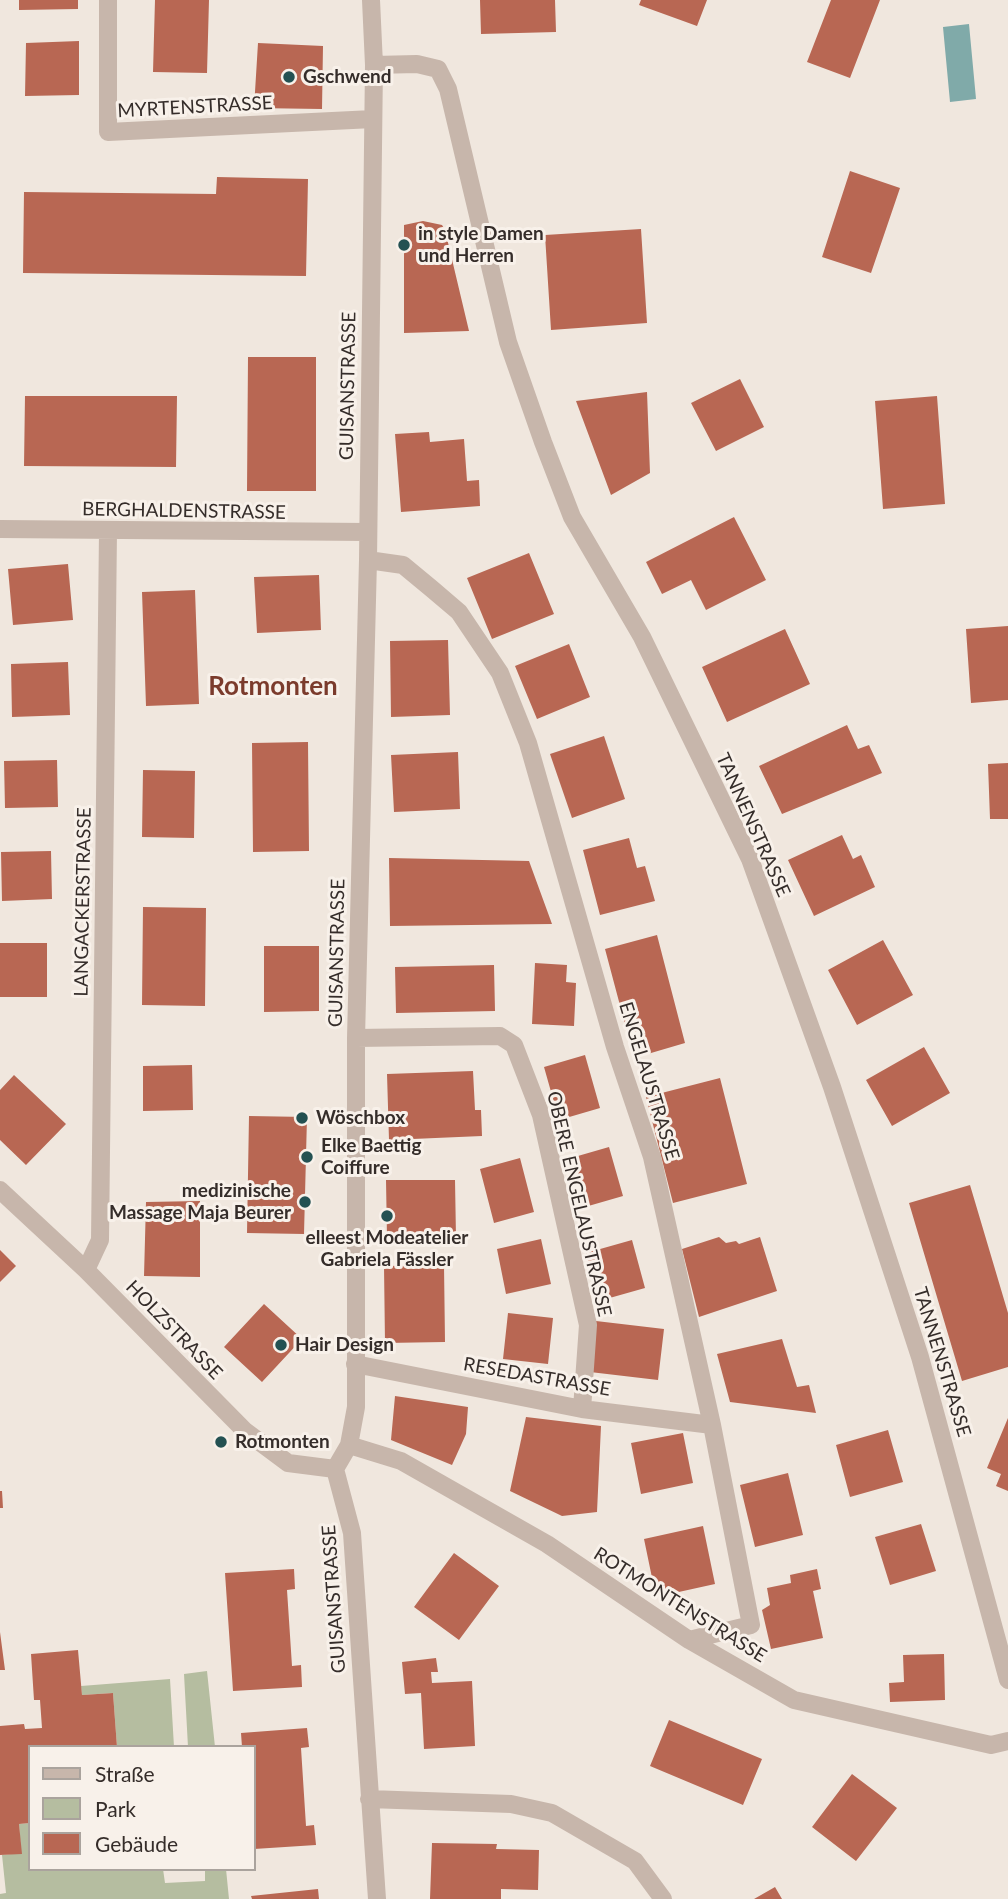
<!DOCTYPE html>
<meta charset="utf-8">
<style>
body{margin:0}
#map{position:relative;width:1008px;height:1899px;overflow:hidden;background:#f0e7de;font-family:Lato,sans-serif}
canvas{display:block}
.legend{position:absolute;left:28px;top:1745px;width:228px;height:126px;box-sizing:border-box;background:#f8f1ea;border:2px solid #aaa39d;margin:0;padding:9px 12px;list-style:none;font-size:21px;color:#352d2a}
.legend li{display:flex;align-items:center;gap:14px;height:35px}
.legend b{width:35px;border:2px solid #aaa39d}
</style>
<div id="map">
<canvas width="1008" height="1899"></canvas>
<ul class="legend">
<li><b style="height:9px;background:#c7b6ab"></b>Straße</li>
<li><b style="height:19px;background:#b5bda0"></b>Park</li>
<li><b style="height:19px;background:#b86753"></b>Gebäude</li>
</ul>
</div>
<script>
const ctx = document.querySelector('canvas').getContext('2d');
ctx.lineJoin = 'round';
function fillPath(path, color) {
  ctx.fillStyle = color;
  ctx.fill(path, 'evenodd');
}
function toPath(rows) {
  const path = new Path2D();
  for (const r of rows) {
    path.moveTo(r[0], r[1]);
    for (let i = 2; i < r.length; i += 2) path.lineTo(r[i], r[i + 1]);
  }
  return path;
}
function trace(path, color, width, dash) {
  ctx.strokeStyle = color;
  ctx.lineWidth = width;
  ctx.lineCap = dash ? 'butt' : 'round';
  ctx.setLineDash(dash || []);
  ctx.stroke(path);
}
function drawText(font, color, halo, rows, align = 'center') {
  ctx.font = font + ' Lato,sans-serif';
  ctx.lineWidth = 6;
  ctx.setLineDash([]);
  ctx.textBaseline = 'middle';
  ctx.strokeStyle = halo;
  ctx.fillStyle = color;
  for (const [text, x, y, turn = 0] of rows) {
    ctx.save();
    ctx.translate(x, y);
    ctx.rotate((+turn || 0) * Math.PI / 180);
    ctx.textAlign = isNaN(turn) ? turn : align;
    if (halo) ctx.strokeText(text, 0, 0);
    ctx.fillText(text, 0, 0);
    ctx.restore();
  }
}
fillPath(toPath([
 [207,1671,215,1747,188,1747,184,1674],
 [170,1679,174,1747,117,1747,113,1693,82,1695,81,1686],
 [30,1823,30,1869,163,1869,165,1883,205,1881,205,1869,226,1869,229,1899,0,1899,0,1894,6,1893,2,1855,21,1853,19,1824]
]), '#b5bda0');
fillPath(toPath([
 [969,24,976,99,950,102,943,27]
]), '#80aaa9');
fillPath(toPath([
 [19,0,78,0,78,9,19,10],
 [155,0,209,0,207,73,153,72],
 [480,0,555,0,556,32,481,34],
 [641,0,707,0,697,26,639,5],
 [831,0,880,0,850,78,807,62],
 [79,41,79,95,25,96,26,43],
 [258,43,323,46,322,109,254,108],
 [850,171,900,188,871,273,822,257],
 [217,177,308,179,306,276,23,273,24,192,216,194],
 [423,221,442,225,445,230,469,331,404,333,404,225],
 [641,229,647,323,551,330,545,235],
 [248,357,316,357,316,491,247,491],
 [740,379,764,427,716,451,691,403],
 [647,392,650,473,611,495,576,401],
 [25,396,177,396,176,467,24,466],
 [937,396,945,504,883,509,875,401],
 [429,432,430,442,464,439,467,481,479,480,480,506,401,512,395,434],
 [734,517,766,580,706,610,691,580,662,594,646,562],
 [529,553,554,614,492,639,467,578],
 [68,564,73,620,13,625,8,569],
 [319,575,321,630,257,633,254,577],
 [195,590,199,704,146,706,142,592],
 [1008,626,1008,700,971,703,966,629],
 [785,629,810,684,727,722,702,667],
 [448,640,450,715,391,717,390,641],
 [569,644,590,697,537,719,515,666],
 [68,662,70,715,12,717,11,664],
 [847,725,858,749,869,745,882,773,782,814,759,766],
 [604,736,625,799,572,818,550,754],
 [308,742,309,851,253,852,252,743],
 [458,752,460,809,394,812,391,755],
 [57,760,58,807,5,808,4,761],
 [1008,763,1008,819,990,819,988,764],
 [143,770,195,771,194,838,142,837],
 [842,835,853,859,861,855,875,887,814,916,788,860],
 [629,838,637,868,645,866,655,901,600,915,583,850],
 [51,851,52,899,2,901,1,852],
 [389,858,529,861,552,924,390,926],
 [143,907,206,908,205,1006,142,1005],
 [657,935,685,1043,634,1058,605,949],
 [883,940,913,995,857,1025,828,970],
 [0,943,47,943,47,997,0,997],
 [264,946,319,946,319,1011,264,1012],
 [535,963,567,965,566,982,576,983,574,1026,532,1024],
 [494,965,495,1011,396,1013,395,967],
 [924,1047,950,1093,892,1126,866,1080],
 [585,1055,600,1108,559,1120,544,1067],
 [192,1065,193,1110,143,1111,143,1066],
 [473,1071,475,1110,481,1110,482,1136,389,1140,387,1074],
 [14,1075,66,1124,26,1165,0,1140,0,1090],
 [720,1078,747,1184,673,1203,646,1097],
 [249,1116,307,1117,304,1234,247,1233],
 [609,1147,623,1196,578,1209,564,1160],
 [520,1158,534,1212,494,1223,480,1169],
 [386,1180,455,1180,456,1238,387,1238],
 [970,1185,1008,1313,1008,1367,962,1381,909,1203],
 [200,1201,200,1277,144,1276,146,1202],
 [719,1237,726,1243,736,1241,739,1244,760,1237,777,1291,699,1317,682,1249],
 [541,1239,551,1284,506,1294,497,1249],
 [632,1240,645,1288,599,1301,586,1253],
 [0,1250,16,1266,0,1282],
 [444,1265,445,1342,385,1343,384,1266],
 [264,1304,302,1339,262,1382,224,1347],
 [508,1313,553,1318,548,1364,503,1359],
 [596,1321,664,1329,658,1380,590,1372],
 [782,1339,797,1387,809,1385,816,1413,730,1402,717,1354],
 [395,1396,468,1407,466,1434,452,1465,391,1440],
 [526,1417,601,1426,597,1512,562,1516,510,1491],
 [1008,1418,1008,1491,996,1486,1001,1474,987,1468],
 [888,1430,903,1482,850,1497,836,1445],
 [683,1433,693,1483,641,1494,631,1443],
 [788,1473,803,1535,755,1547,740,1485],
 [0,1491,2,1491,3,1508,0,1508],
 [921,1524,936,1571,890,1585,875,1537],
 [703,1526,715,1584,656,1597,644,1539],
 [454,1553,499,1586,459,1640,414,1607],
 [294,1569,295,1589,287,1590,292,1666,301,1665,302,1687,233,1691,225,1573],
 [817,1569,821,1589,813,1591,823,1638,771,1649,762,1610,770,1605,767,1588,791,1583,790,1575],
 [0,1632,5,1670,0,1670],
 [78,1650,82,1695,113,1693,117,1747,30,1747,30,1823,19,1824,22,1854,0,1855,0,1726,24,1724,25,1729,42,1728,40,1700,34,1700,31,1654],
 [944,1654,945,1700,890,1702,889,1683,904,1682,903,1655],
 [436,1658,438,1672,431,1672,432,1683,472,1681,475,1746,424,1749,421,1693,405,1694,402,1662],
 [669,1720,762,1759,743,1805,650,1766],
 [307,1728,309,1747,301,1748,306,1826,314,1825,316,1845,254,1849,254,1747,242,1747,241,1733],
 [852,1774,897,1808,856,1861,812,1827],
 [432,1843,497,1844,496,1849,539,1850,538,1890,501,1889,501,1899,430,1899],
 [775,1887,782,1899,754,1899],
 [318,1889,319,1899,252,1899,251,1896]
]), '#b86753');
trace(toPath([
 [108,0,108,132,373,119],
 [374,65,417,64,438,69,448,89,508,342,543,442,572,517,642,637,750,859,832,1087,920,1357,1008,1680],
 [0,529,367,532],
 [368,560,403,565,432,589,459,612,500,673,528,743,615,1047,652,1157,712,1425,751,1625,689,1640],
 [356,1038,500,1036,514,1045,541,1115,588,1325,582,1409],
 [0,1190,86,1270,245,1431,288,1463,335,1469],
 [86,1270,100,1240,108,531],
 [355,1364,582,1409,712,1425],
 [349,1445,401,1461,547,1544,689,1640,794,1700,991,1745,1008,1741],
 [335,1469,349,1445,356,1407,356,1038,368,560,374,65,371,0],
 [335,1469,352,1533,377,1899],
 [369,1799,511,1804,552,1813,635,1861,663,1899]
]), '#c7b6ab', 18);
for (const [x, y, r, color] of [
 [289,77,7,"#245152"],
 [404,245,7,"#245152"],
 [302,1118,7,"#245152"],
 [307,1157,7,"#245152"],
 [305,1202,7,"#245152"],
 [387,1216,7,"#245152"],
 [281,1345,7,"#245152"],
 [221,1442,7,"#245152"]
]) {
  const dot = new Path2D();
  dot.arc(x, y, r, 0, 2 * Math.PI);
  ctx.fillStyle = color;
  ctx.fill(dot);
  trace(dot, '#f8f1ea', 2.5);
}
drawText('bold 19px', '#352d2a', '#f8f1ea', [
 ["Gschwend",303,77],
 ["in style Damen",418,234],
 ["und Herren",418,256],
 ["Wöschbox",316,1118],
 ["Elke Baettig",321,1146],
 ["Coiffure",321,1168],
 ["medizinische",291,1191,"right"],
 ["Massage Maja Beurer",291,1213,"right"],
 ["elleest Modeatelier",387,1238,"center"],
 ["Gabriela Fässler",387,1260,"center"],
 ["Hair Design",295,1345],
 ["Rotmonten",235,1442]
], 'left');
drawText('19px', '#352d2a', '#f8f1ea', [
 ["MYRTENSTRASSE",195,107,-3],
 ["GUISANSTRASSE",348,386,-89],
 ["BERGHALDENSTRASSE",184,511,1],
 ["TANNENSTRASSE",753,825,66],
 ["LANGACKERSTRASSE",83,902,-89],
 ["GUISANSTRASSE",337,953,-89],
 ["ENGELAUSTRASSE",649,1081,73],
 ["OBERE ENGELAUSTRASSE",579,1204,77],
 ["HOLZSTRASSE",174,1330,46],
 ["TANNENSTRASSE",942,1362,73],
 ["RESEDASTRASSE",537,1377,10],
 ["GUISANSTRASSE",334,1599,-94],
 ["ROTMONTENSTRASSE",680,1605,32]
]);
drawText('bold 26px', '#7b3b2c', '#f8f1ea', [
 ["Rotmonten",273,687]
]);
</script>
